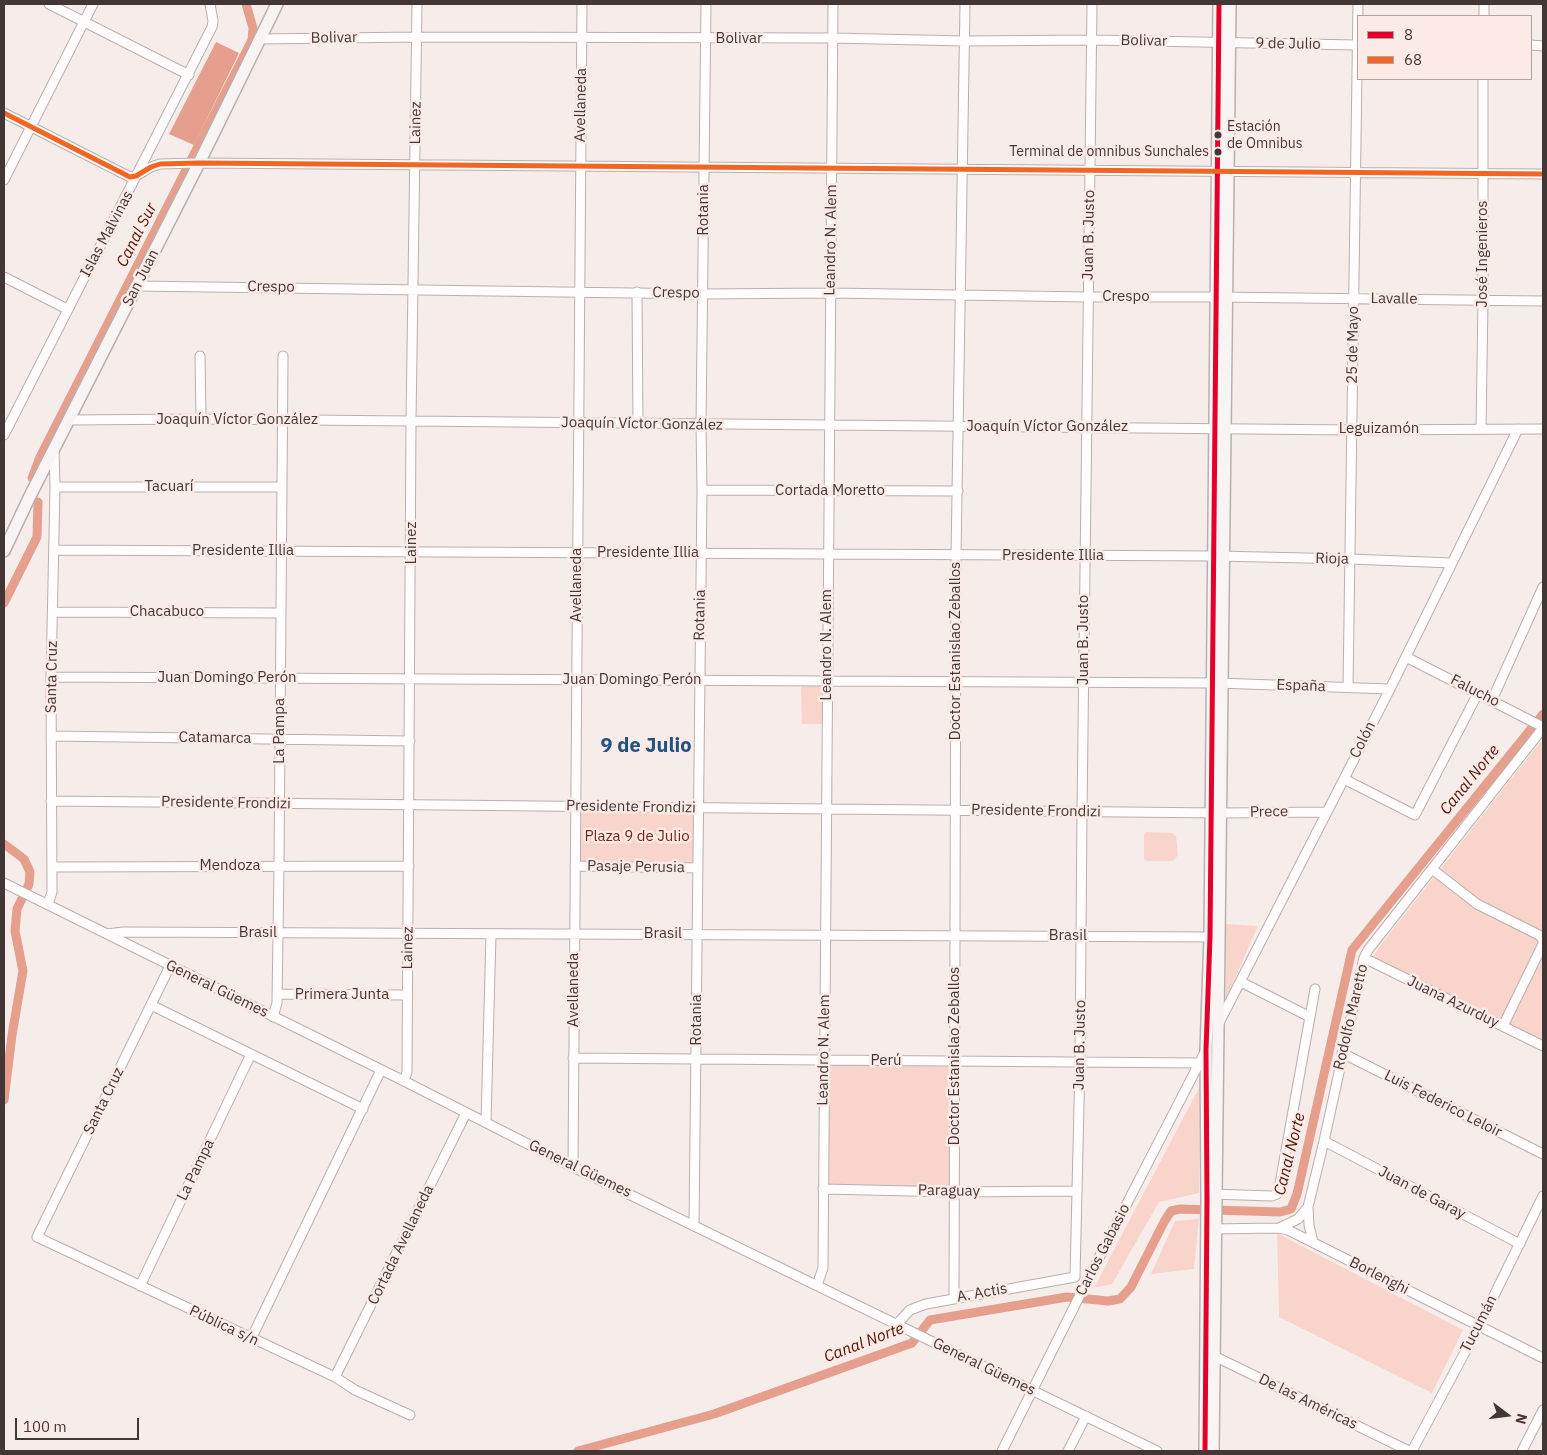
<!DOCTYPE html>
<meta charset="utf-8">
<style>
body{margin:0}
#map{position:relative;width:1547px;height:1455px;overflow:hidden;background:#f6edeb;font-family:"IBM Plex Sans",sans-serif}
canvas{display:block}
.frame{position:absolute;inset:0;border:5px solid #423735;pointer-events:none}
.legend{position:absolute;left:1357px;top:15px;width:175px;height:65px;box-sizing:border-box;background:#fbeae6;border:1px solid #b1a29f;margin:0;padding:6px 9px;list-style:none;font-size:15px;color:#423735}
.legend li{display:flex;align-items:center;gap:10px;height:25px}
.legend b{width:25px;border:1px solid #b1a29f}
.north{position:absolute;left:1482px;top:1390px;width:50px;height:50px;-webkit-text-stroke:4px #fbeae6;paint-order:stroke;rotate:105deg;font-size:14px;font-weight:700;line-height:20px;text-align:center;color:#423735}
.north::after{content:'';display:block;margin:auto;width:18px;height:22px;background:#423735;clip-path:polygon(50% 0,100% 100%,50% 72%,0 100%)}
.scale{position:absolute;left:15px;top:1418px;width:124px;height:22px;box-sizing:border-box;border:2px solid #423735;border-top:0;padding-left:6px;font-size:15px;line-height:18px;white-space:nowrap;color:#423735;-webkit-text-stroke:4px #fbeae6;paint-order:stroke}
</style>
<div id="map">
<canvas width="1547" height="1455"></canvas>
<div class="frame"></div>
<ul class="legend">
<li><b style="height:6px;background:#e4002b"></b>8</li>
<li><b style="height:6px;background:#f26522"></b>68</li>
</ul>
<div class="north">N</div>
<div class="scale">100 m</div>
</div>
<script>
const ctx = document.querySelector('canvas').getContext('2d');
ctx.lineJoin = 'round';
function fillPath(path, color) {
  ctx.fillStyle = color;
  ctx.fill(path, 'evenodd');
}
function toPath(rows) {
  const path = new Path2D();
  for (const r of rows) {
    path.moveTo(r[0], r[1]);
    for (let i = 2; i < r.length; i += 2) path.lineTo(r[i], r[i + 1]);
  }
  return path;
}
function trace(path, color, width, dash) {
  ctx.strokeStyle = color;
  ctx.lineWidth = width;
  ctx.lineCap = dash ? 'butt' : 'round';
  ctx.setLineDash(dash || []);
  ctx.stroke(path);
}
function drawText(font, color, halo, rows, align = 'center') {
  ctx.font = font + ' "IBM Plex Sans",sans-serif';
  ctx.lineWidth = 5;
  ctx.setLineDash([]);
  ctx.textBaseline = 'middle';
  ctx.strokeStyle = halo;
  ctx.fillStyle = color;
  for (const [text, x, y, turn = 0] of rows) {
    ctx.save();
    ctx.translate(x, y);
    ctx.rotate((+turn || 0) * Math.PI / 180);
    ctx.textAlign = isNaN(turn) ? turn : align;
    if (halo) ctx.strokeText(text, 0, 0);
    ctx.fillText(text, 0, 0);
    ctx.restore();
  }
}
fillPath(toPath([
 [801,686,822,686,823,724,802,724],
 [1540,742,1543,744,1543,1044,1371,960,1380,946],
 [575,806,699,808,698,868,575,866],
 [1146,832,1172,833,1176,836,1178,855,1173,861,1147,861,1144,859,1144,835],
 [1226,924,1258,926,1226,998],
 [824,1060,955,1061,955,1192,823,1189],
 [1200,1086,1199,1193,1159,1202,1112,1284,1094,1288],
 [1199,1219,1194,1269,1151,1274,1175,1221],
 [1277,1233,1463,1330,1432,1393,1279,1317]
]), '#f9d4ca');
fillPath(toPath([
 [216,42,239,53,194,145,169,134]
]), '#e79f8d');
trace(toPath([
 [32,478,40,457,252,40,253,28,246,4],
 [4,603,37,537,38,502],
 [4,844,24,859,30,872,29,884,17,909,15,931,23,971,12,1035,4,1100],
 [578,1451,714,1414,912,1343,930,1320,1067,1297,1108,1301,1120,1299,1131,1287,1164,1222,1171,1211,1180,1209,1280,1212,1291,1209,1297,1194,1352,950,1543,714]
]), '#e79f8d', 9);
const street = toPath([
 [49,4,189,75],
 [1484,16,1484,4],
 [259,39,417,37,832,38,965,41,1092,40,1358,45],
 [1531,45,1543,46],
 [4,113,130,177,136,176,151,167,160,164,199,163,1543,174],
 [4,180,93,4],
 [4,277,67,309],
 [137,286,703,294,830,293,1088,297,1216,297,1543,301],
 [637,292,638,424],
 [200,356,201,419],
 [69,420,201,419,1352,430,1543,429],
 [1481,429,1483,301,1483,79],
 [4,435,212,27,213,21,210,4],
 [55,487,282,487],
 [702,490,958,491],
 [54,550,1217,556,1350,559,1452,563],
 [53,612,281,613],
 [1406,657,1543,727],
 [51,677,1217,683,1390,689],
 [1348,687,1358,4],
 [1492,700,1543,587],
 [51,736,410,741],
 [1344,779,1415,815,1478,693],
 [51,801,1221,813,1327,812],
 [575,866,698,868],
 [52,867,409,866],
 [1432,869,1477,904,1539,935,1543,939,1543,944,1503,1026],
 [4,883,404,1081,573,1167,1157,1451],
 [48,904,52,892,51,677,55,487,54,450],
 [107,934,123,932,1214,937],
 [1364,958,1543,1046],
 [170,966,37,1237,335,1377,355,1390,410,1415],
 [1241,982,1310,1017],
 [277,994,407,995],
 [151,1005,363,1109],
 [273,1017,277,1003,279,866,283,356],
 [1219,1023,1390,689,1518,429],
 [1342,1053,1543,1154],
 [573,1058,1200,1063],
 [404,1081,407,1072,411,422,417,4],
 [486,1122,491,934],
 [1324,1141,1520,1244],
 [573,1167,582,4],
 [823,1189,955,1192,1076,1191],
 [1211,1194,1272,1196,1277,1194,1279,1189,1315,989],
 [1308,1207,1309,1225,1313,1242],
 [694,1226,702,490,701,425,706,4],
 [1279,1228,1298,1219,1308,1207,1324,1141,1364,958,1368,950,1543,728],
 [1209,1229,1279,1228,1288,1230,1543,1358],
 [1075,1277,1080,1062,1082,811,1092,4],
 [817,1285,823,1268,833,4],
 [140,1286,251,1054],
 [954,1298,956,555,965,4],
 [896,1325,910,1310,926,1304,1075,1277],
 [251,1339,381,1070],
 [1208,1356,1214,1356,1409,1451],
 [335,1377,466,1113],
 [1002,1451,1087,1281,1206,1050],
 [1068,1451,1086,1416],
 [1412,1451,1479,1326,1543,1196],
 [1522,1451,1543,1410]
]);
const secondary = toPath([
 [4,551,30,496,199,163,277,4],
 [1205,1451,1207,1200,1206,1050,1210,937,1219,4],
 [1213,1451,1230,4]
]);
trace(street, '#b9b0ae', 11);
trace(secondary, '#b9b0ae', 14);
trace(street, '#fefcfc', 9);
trace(secondary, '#f8f4f3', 11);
trace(toPath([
 [1205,1451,1207,1200,1206,1050,1210,937,1219,4]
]), '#e4002b', 5);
trace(toPath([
 [4,113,130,177,136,176,151,167,160,164,199,163,1543,174]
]), '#f26522', 5);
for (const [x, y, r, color] of [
 [1218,135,4.5,"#423735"],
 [1218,152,4.5,"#423735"]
]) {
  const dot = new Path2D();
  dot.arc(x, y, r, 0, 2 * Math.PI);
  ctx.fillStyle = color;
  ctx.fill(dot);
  trace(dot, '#fbeae6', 2);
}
drawText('14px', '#423735', '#fbeae6', [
 ["Estación",1227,127],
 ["de Omnibus",1227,144],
 ["Terminal de omnibus Sunchales",1209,152,"right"]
], 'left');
drawText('15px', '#423735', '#fbeae6', [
 ["Bolivar",334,38,-1],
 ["Bolivar",739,39],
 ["Bolivar",1144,41,1],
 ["9 de Julio",1288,44,1],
 ["Avellaneda",581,105,-89],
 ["Lainez",416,123,-89],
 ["Rotania",704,210,-90],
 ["Islas Malvinas",107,234,-62],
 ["Juan B. Justo",1089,235,-89],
 ["Leandro N. Alem",831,240,-89],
 ["José Ingenieros",1483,254,-90],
 ["San Juan",141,278,-63],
 ["Crespo",271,287,1],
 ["Crespo",676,293,1],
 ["Crespo",1126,297],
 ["Lavalle",1394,299,1],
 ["25 de Mayo",1353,345,-89],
 ["Joaquín Víctor González",237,420],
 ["Joaquín Víctor González",642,424,1],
 ["Joaquín Víctor González",1047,427],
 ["Leguizamón",1379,429],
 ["Tacuarí",169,487],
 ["Cortada Moretto",830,491],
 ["Lainez",412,543,-90],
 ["Presidente Illia",243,551],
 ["Presidente Illia",648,553],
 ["Presidente Illia",1053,556],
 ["Rioja",1332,559,1],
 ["Avellaneda",577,585,-90],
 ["Chacabuco",167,612],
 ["Rotania",700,615,-89],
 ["Juan B. Justo",1084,640,-90],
 ["Leandro N. Alem",827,645,-90],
 ["Doctor Estanislao Zeballos",956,651,-90],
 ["Santa Cruz",52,677,-89],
 ["Juan Domingo Perón",227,678],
 ["Juan Domingo Perón",632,680],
 ["España",1301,686,2],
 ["Falucho",1475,691,27],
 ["La Pampa",280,731,-90],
 ["Catamarca",215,738,1],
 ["Colón",1363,740,-63],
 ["Presidente Frondizi",226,803,1],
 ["Presidente Frondizi",631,807,1],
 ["Presidente Frondizi",1036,811,1],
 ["Prece",1269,812,-1],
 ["Mendoza",230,866],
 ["Pasaje Perusia",636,867,1],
 ["Brasil",258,933],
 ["Brasil",663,934],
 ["Brasil",1068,936],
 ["Lainez",408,948,-89],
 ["General Güemes",217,989,26],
 ["Avellaneda",574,990,-90],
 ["Primera Junta",342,995],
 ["Juana Azurduy",1453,1002,26],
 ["Rodolfo Maretto",1351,1017,-77],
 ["Rotania",697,1020,-90],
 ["Juan B. Justo",1080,1045,-89],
 ["Leandro N. Alem",824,1050,-89],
 ["Doctor Estanislao Zeballos",955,1056,-90],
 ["Perú",886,1061],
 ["Santa Cruz",104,1101,-64],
 ["Luis Federico Leloir",1443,1104,27],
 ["General Güemes",580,1169,26],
 ["La Pampa",196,1170,-64],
 ["Paraguay",949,1191,1],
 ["Juan de Garay",1422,1193,28],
 ["Cortada Avellaneda",401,1245,-64],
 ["Carlos Gabasio",1103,1250,-63],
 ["Borlenghi",1379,1276,27],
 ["A. Actis",982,1293,-10],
 ["Tucumán",1479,1324,-63],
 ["Pública s/n",224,1326,25],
 ["General Güemes",984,1367,26],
 ["De las Américas",1308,1402,26]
]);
drawText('15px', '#7d240e', '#fbeae6', [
 ["Plaza 9 de Julio",637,837]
]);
drawText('italic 16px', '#511204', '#fbeae6', [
 ["Canal Sur",137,235,-63],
 ["Canal Norte",1470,780,-51],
 ["Canal Norte",1290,1154,-76],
 ["Canal Norte",864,1343,-21]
]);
drawText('bold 20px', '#215285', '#fbeae6', [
 ["9 de Julio",646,746]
]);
</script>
